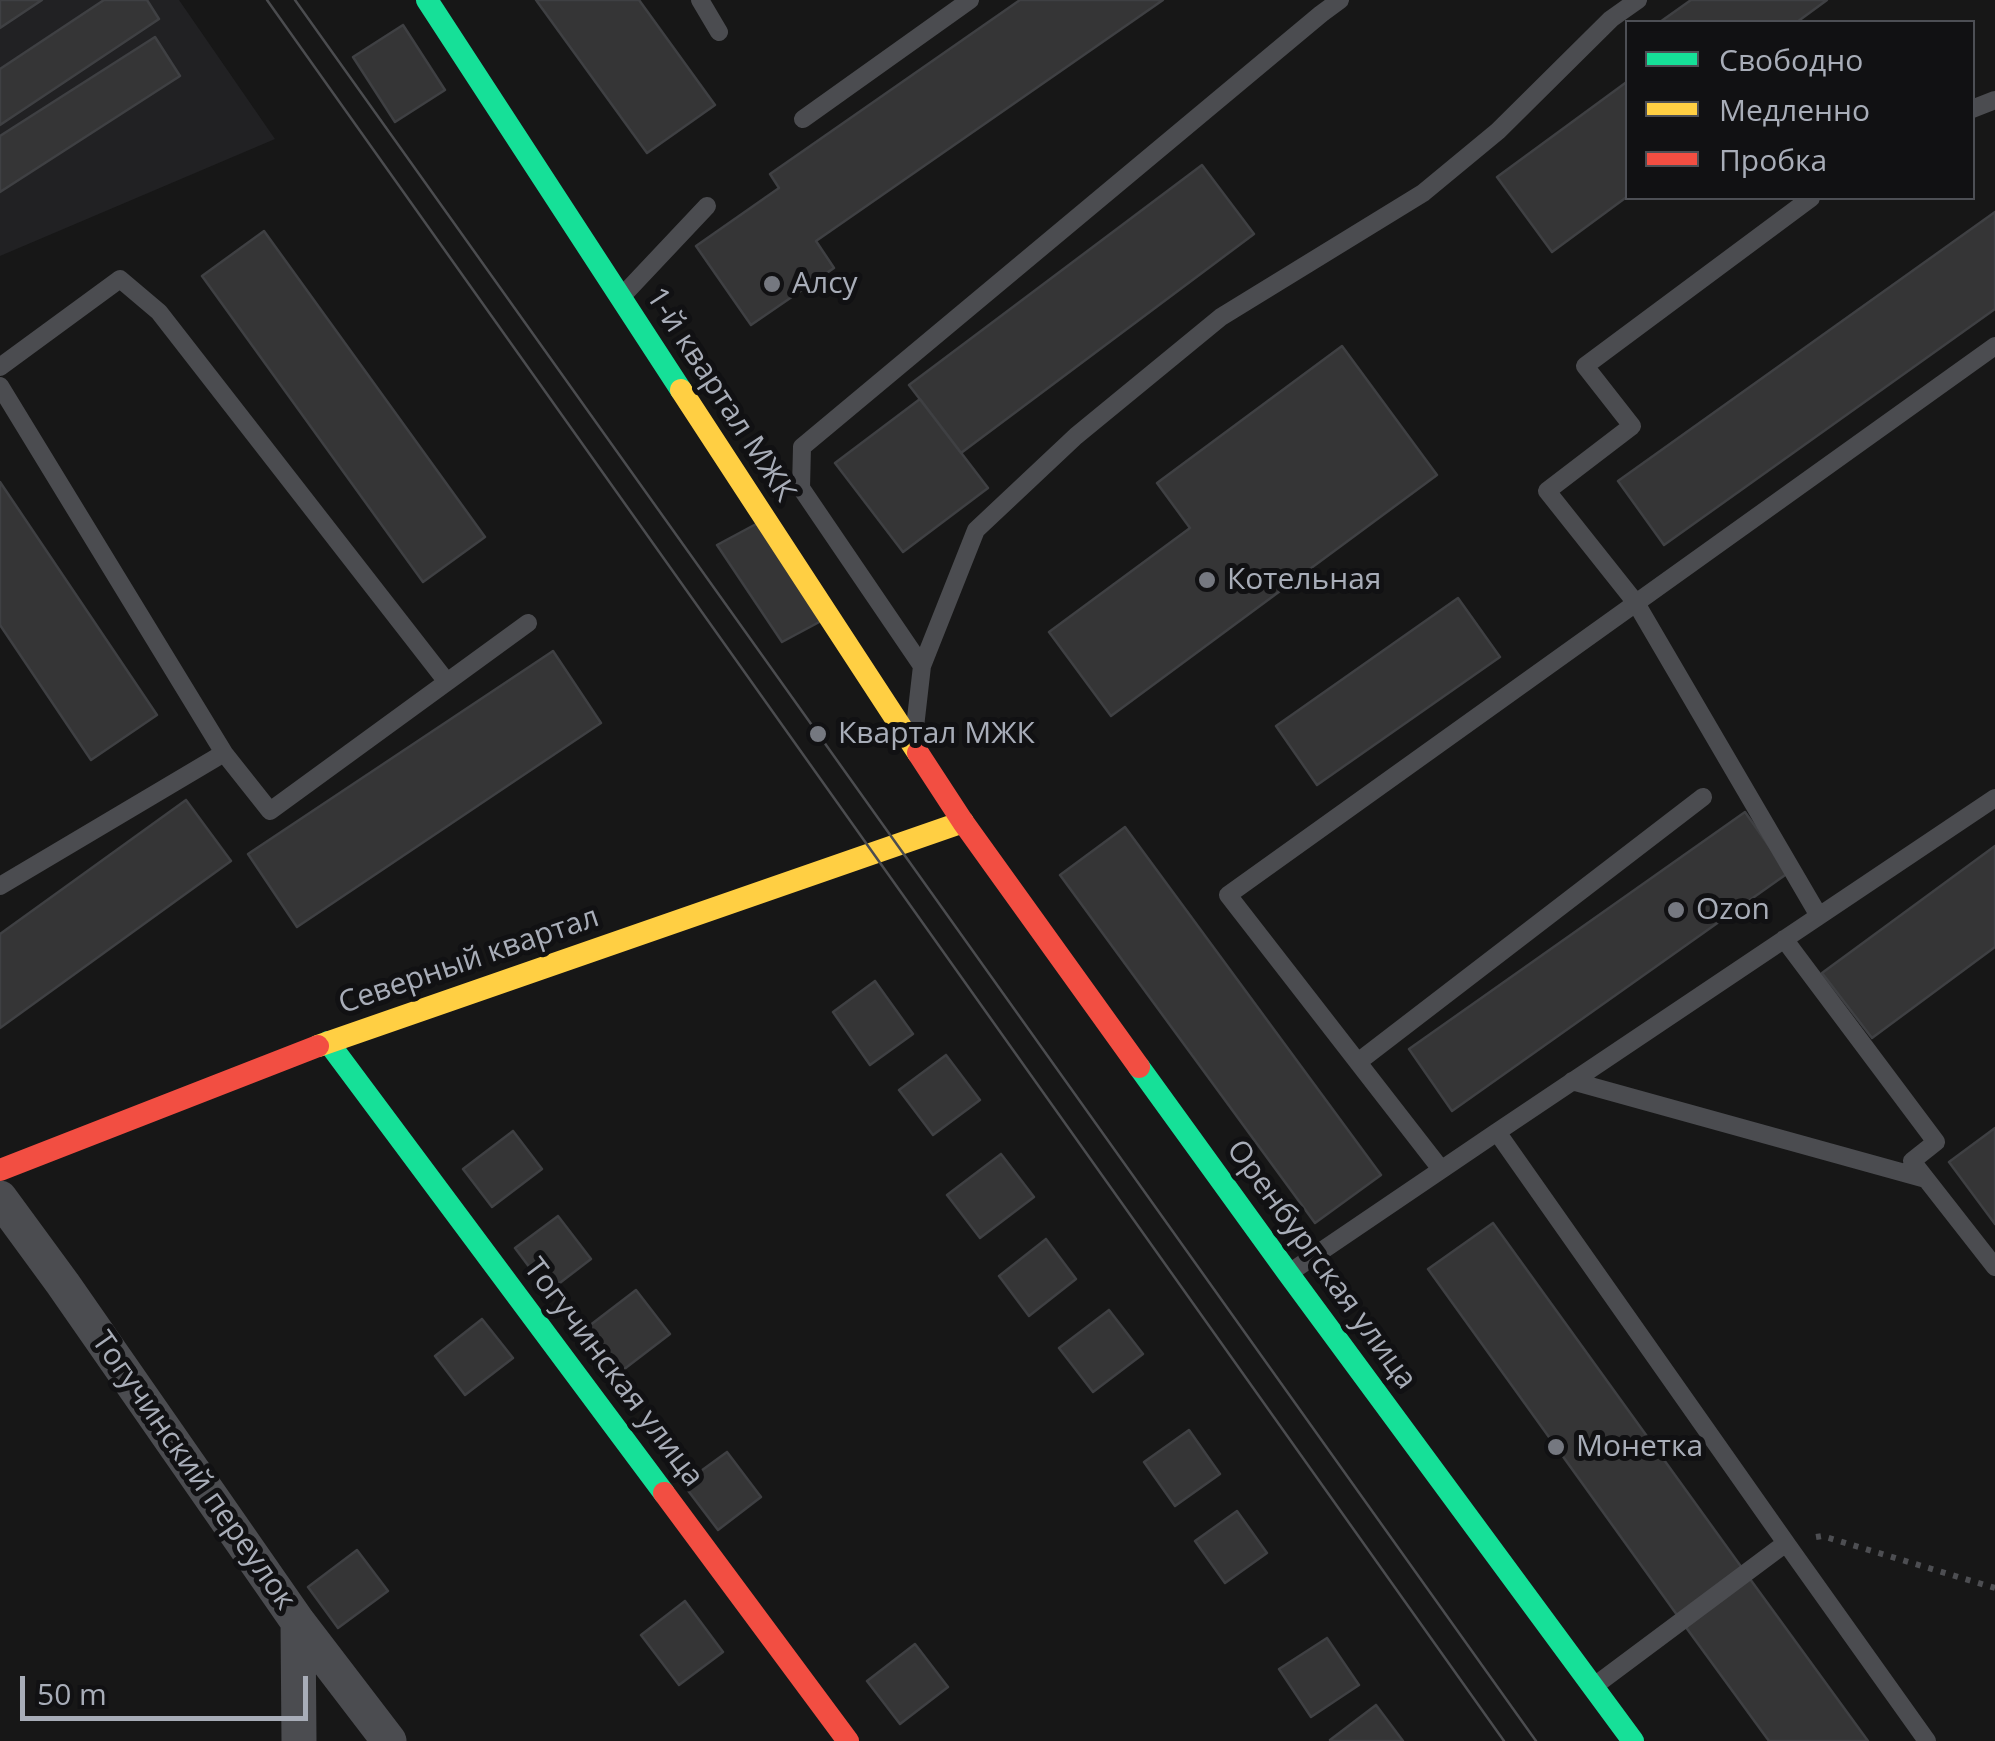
<!DOCTYPE html>
<meta charset="utf-8">
<style>
body{margin:0}
#map{position:relative;width:1995px;height:1741px;overflow:hidden;background:#171717;font-family:"Open Sans",sans-serif}
canvas{display:block}
.legend{position:absolute;left:1625px;top:20px;width:350px;height:180px;box-sizing:border-box;background:#111113;border:2px solid #4d4f55;margin:0;padding:12px 18px;list-style:none;font-size:30px;color:#a8adb8}
.legend li{display:flex;align-items:center;gap:20px;height:50px}
.legend b{width:50px;border:2px solid #4d4f55}
.scale{position:absolute;left:20px;top:1676px;width:288px;height:45px;box-sizing:border-box;border:5px solid #a8adb8;border-top:0;padding-left:12px;font-size:30px;line-height:35px;white-space:nowrap;color:#a8adb8;-webkit-text-stroke:8px #111113;paint-order:stroke}
</style>
<div id="map">
<canvas width="1995" height="1741"></canvas>
<ul class="legend">
<li><b style="height:12px;background:#16e098"></b>Свободно</li>
<li><b style="height:12px;background:#ffcf43"></b>Медленно</li>
<li><b style="height:12px;background:#f24e42"></b>Пробка</li>
</ul>
<div class="scale">50 m</div>
</div>
<script>
const ctx = document.querySelector('canvas').getContext('2d');
ctx.lineJoin = 'round';
function fillPath(path, color) {
  ctx.fillStyle = color;
  ctx.fill(path, 'evenodd');
}
function toPath(rows) {
  const path = new Path2D();
  for (const r of rows) {
    path.moveTo(r[0], r[1]);
    for (let i = 2; i < r.length; i += 2) path.lineTo(r[i], r[i + 1]);
  }
  return path;
}
function trace(path, color, width, dash) {
  ctx.strokeStyle = color;
  ctx.lineWidth = width;
  ctx.lineCap = dash ? 'butt' : 'round';
  ctx.setLineDash(dash || []);
  ctx.stroke(path);
}
function drawText(font, color, halo, rows, align = 'center') {
  ctx.font = font + ' "Open Sans",sans-serif';
  ctx.lineWidth = 10;
  ctx.setLineDash([]);
  ctx.textBaseline = 'middle';
  ctx.strokeStyle = halo;
  ctx.fillStyle = color;
  for (const [text, x, y, turn = 0] of rows) {
    ctx.save();
    ctx.translate(x, y);
    ctx.rotate((+turn || 0) * Math.PI / 180);
    ctx.textAlign = isNaN(turn) ? turn : align;
    if (halo) ctx.strokeText(text, 0, 0);
    ctx.fillText(text, 0, 0);
    ctx.restore();
  }
}
fillPath(toPath([
 [0,0,179,0,275,139,0,256]
]), '#212123');
const building = toPath([
 [0,0,42,0,0,28,0,0],
 [104,0,147,0,159,19,0,125,0,69,104,0],
 [536,0,639,0,715,105,647,153,536,0],
 [1020,0,1163,0,816,241,834,268,751,325,696,246,779,188,770,174,1020,0],
 [1691,0,1827,0,1797,22,1660,22,1691,0],
 [403,25,445,90,395,122,353,57,403,25],
 [155,37,180,76,0,192,0,136,155,37],
 [1628,81,1628,196,1552,252,1497,177,1628,81],
 [1202,165,1254,234,961,453,909,385,1202,165],
 [1995,212,1995,309,1664,545,1618,481,1995,212],
 [264,231,485,537,423,582,202,276,264,231],
 [1342,346,1437,475,1111,716,1049,632,1190,528,1157,483,1342,346],
 [920,399,988,488,903,552,835,463,920,399],
 [0,482,157,715,91,760,0,625,0,482],
 [758,523,823,620,782,642,717,545,758,523],
 [1458,598,1500,657,1317,785,1276,726,1458,598],
 [553,651,601,723,297,927,248,854,553,651],
 [186,800,231,861,0,1028,0,934,186,800],
 [1745,812,1788,873,1452,1111,1409,1049,1745,812],
 [1125,827,1381,1175,1315,1223,1060,875,1125,827],
 [1995,846,1995,947,1872,1038,1822,973,1995,846],
 [875,981,913,1034,870,1065,833,1012,875,981],
 [946,1055,980,1100,933,1135,899,1090,946,1055],
 [1995,1128,1995,1224,1949,1162,1995,1128],
 [513,1131,542,1169,492,1207,463,1169,513,1131],
 [1001,1154,1034,1197,980,1238,947,1195,1001,1154],
 [558,1216,591,1259,548,1292,515,1248,558,1216],
 [1493,1223,1750,1579,1685,1626,1428,1269,1493,1223],
 [1046,1239,1076,1279,1029,1316,999,1276,1046,1239],
 [636,1290,670,1334,623,1370,589,1326,636,1290],
 [1109,1310,1143,1354,1093,1392,1059,1348,1109,1310],
 [482,1319,513,1358,465,1395,435,1356,482,1319],
 [1189,1430,1220,1474,1175,1506,1144,1462,1189,1430],
 [727,1452,761,1497,718,1530,683,1484,727,1452],
 [1237,1511,1267,1553,1225,1583,1195,1541,1237,1511],
 [357,1550,388,1591,338,1628,308,1587,357,1550],
 [1750,1579,1868,1741,1769,1741,1685,1626,1750,1579],
 [685,1601,723,1652,679,1685,641,1635,685,1601],
 [1327,1638,1359,1685,1311,1717,1279,1669,1327,1638],
 [915,1644,948,1687,900,1724,867,1681,915,1644],
 [1376,1705,1403,1741,1331,1741,1330,1740,1376,1705]
]);
fillPath(building, '#353536');
trace(building, '#3f4043', 2.5);
trace(toPath([
 [1816,1537,1822,1536,1995,1588]
]), '#4d4e52', 6, [5, 8]);
trace(toPath([
 [700,0,719,32],
 [1972,109,1995,100],
 [803,119,970,0],
 [1811,198,1585,366,1632,426,1547,491,1636,603,1819,916],
 [625,293,707,206],
 [0,367,120,279,159,312,447,682,270,811,224,753],
 [0,386,224,753,0,886],
 [922,666,801,488,802,447,1321,14,1340,0],
 [447,682,528,623],
 [915,727,922,666,976,530,1076,436,1221,317,1423,193,1498,131,1611,19,1638,0],
 [1784,939,1936,1142,1912,1161,1995,1267],
 [1358,1062,1703,797],
 [1572,1081,1926,1179],
 [1497,1132,1995,798],
 [1440,1168,1228,895,1995,346],
 [1292,1271,1497,1132,1786,1543],
 [1597,1684,1786,1543,1927,1741]
]), '#4b4c50', 18);
trace(toPath([
 [0,1198,63,1284,298,1622,389,1741],
 [298,1622,299,1741]
]), '#4b4c50', 35);
trace(toPath([
 [427,0,681,390],
 [328,1042,664,1493],
 [1139,1067,1288,1273,1633,1741]
]), '#16e098', 22);
trace(toPath([
 [681,390,918,753],
 [318,1046,963,822]
]), '#ffcf43', 22);
trace(toPath([
 [918,753,963,822,1139,1067],
 [0,1170,318,1046],
 [664,1493,848,1741]
]), '#f24e42', 22);
trace(toPath([
 [267,0,1504,1741],
 [295,0,1536,1741]
]), '#4b4c4f', 2.5);
for (const [x, y, r, color] of [
 [772,284,10,"#757880"],
 [1207,580,10,"#757880"],
 [818,734,10,"#757880"],
 [1676,910,10,"#757880"],
 [1556,1447,10,"#757880"]
]) {
  const dot = new Path2D();
  dot.arc(x, y, r, 0, 2 * Math.PI);
  ctx.fillStyle = color;
  ctx.fill(dot);
  trace(dot, '#111113', 4);
}
drawText('30px', '#a8adb8', '#111113', [
 ["Алсу",792,284],
 ["Котельная",1227,580],
 ["Квартал МЖК",838,734],
 ["Ozon",1696,910],
 ["Монетка",1576,1447]
], 'left');
drawText('30px', '#a8adb8', '#111113', [
 ["1-й квартал МЖК",720,395,57],
 ["Северный квартал",469,961,-19],
 ["Оренбургская улица",1321,1265,54],
 ["Тогучинская улица",613,1373,53],
 ["Тогучинский переулок",193,1471,55]
]);
</script>
